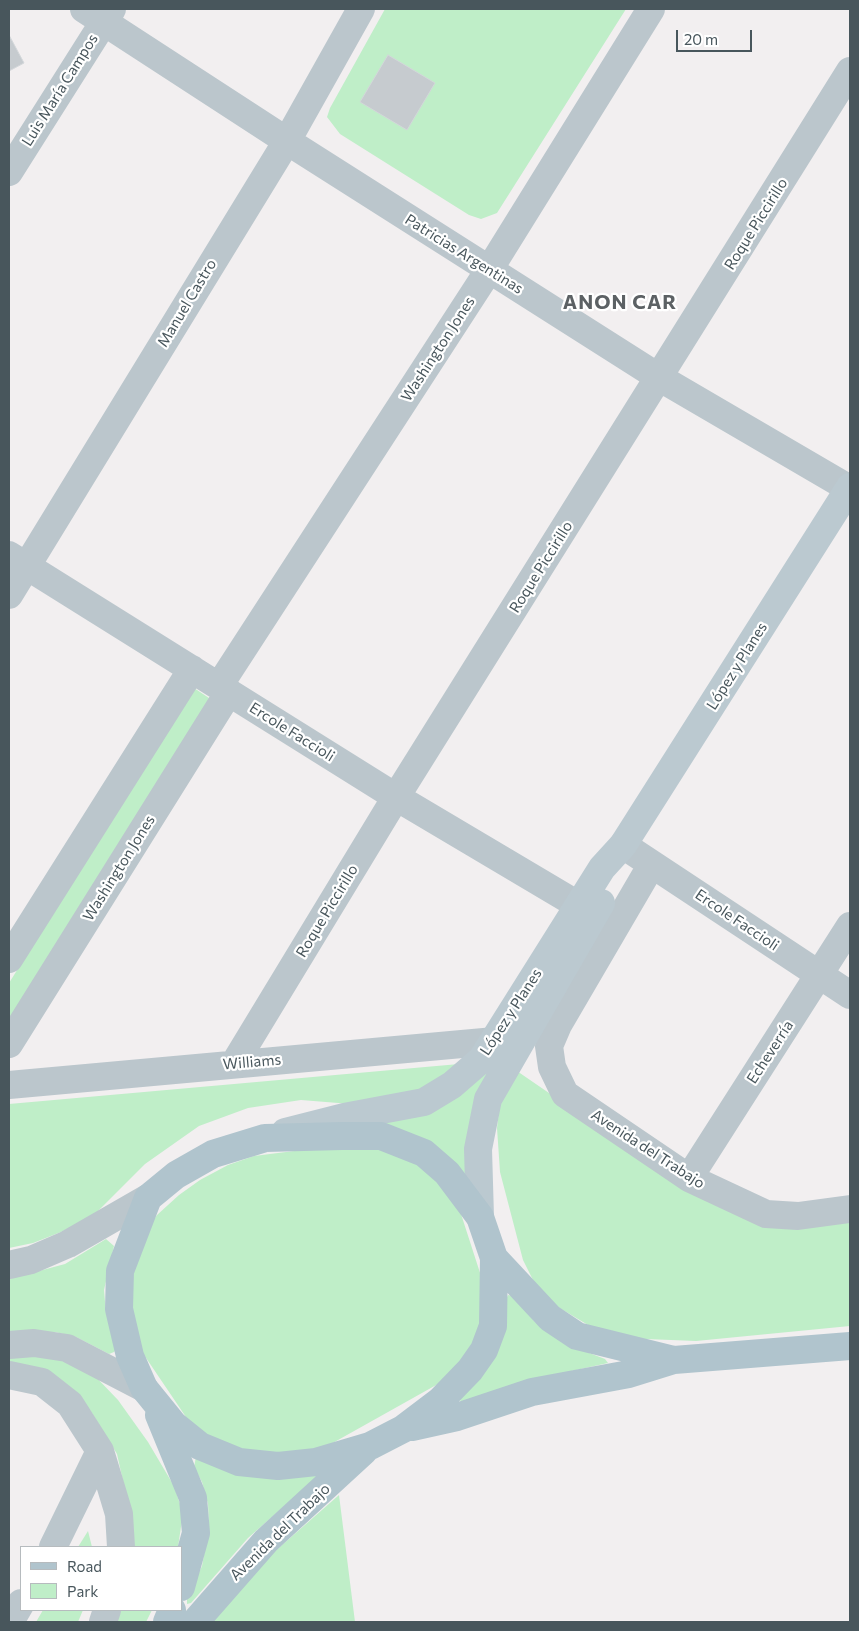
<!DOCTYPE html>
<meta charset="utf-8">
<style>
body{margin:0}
#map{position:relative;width:859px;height:1631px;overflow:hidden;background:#f2eff0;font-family:Commissioner,sans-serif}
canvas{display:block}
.frame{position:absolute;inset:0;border:10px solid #48565c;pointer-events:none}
.legend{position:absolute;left:20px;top:1546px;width:162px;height:65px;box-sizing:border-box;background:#fff;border:1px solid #b6bbbe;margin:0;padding:6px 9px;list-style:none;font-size:15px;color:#48565c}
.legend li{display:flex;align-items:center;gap:10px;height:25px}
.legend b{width:25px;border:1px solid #b6bbbe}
.scale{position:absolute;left:676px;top:30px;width:76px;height:22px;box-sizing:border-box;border:2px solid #48565c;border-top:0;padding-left:6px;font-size:15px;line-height:18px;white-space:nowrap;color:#48565c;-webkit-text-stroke:4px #fff;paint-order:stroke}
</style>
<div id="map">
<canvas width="859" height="1631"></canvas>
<div class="frame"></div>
<ul class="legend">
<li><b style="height:6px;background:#b0c4cd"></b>Road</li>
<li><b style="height:14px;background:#bfeec8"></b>Park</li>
</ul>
<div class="scale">20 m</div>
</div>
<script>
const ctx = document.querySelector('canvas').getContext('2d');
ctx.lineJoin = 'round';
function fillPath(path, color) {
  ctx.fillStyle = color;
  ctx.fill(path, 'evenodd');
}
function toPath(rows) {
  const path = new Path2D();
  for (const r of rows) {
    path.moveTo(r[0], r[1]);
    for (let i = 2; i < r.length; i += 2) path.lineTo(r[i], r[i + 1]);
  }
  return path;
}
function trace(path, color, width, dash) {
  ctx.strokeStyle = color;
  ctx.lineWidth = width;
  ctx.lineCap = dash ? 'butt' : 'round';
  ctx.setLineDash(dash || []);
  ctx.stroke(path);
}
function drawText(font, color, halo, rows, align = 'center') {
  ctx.font = font + ' Commissioner,sans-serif';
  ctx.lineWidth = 4.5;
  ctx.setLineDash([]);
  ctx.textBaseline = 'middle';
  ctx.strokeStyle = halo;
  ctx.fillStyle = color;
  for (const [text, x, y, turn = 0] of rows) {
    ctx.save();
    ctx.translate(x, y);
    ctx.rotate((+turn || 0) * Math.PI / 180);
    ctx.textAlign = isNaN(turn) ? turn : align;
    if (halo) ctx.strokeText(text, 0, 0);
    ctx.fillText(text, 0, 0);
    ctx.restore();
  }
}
fillPath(toPath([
 [385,9,626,9,497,213,481,219,469,215,340,134,327,117,330,108],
 [194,688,212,700,9,1025,9,983],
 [492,1063,465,1177,399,1130,381,1121],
 [459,1064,438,1085,363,1105,301,1100,248,1108,199,1126,145,1164,92,1217,61,1232,33,1243,9,1248,9,1104],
 [514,1069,686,1187,850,1217,850,1326,696,1341,621,1338,588,1325,553,1304,533,1280,523,1260,500,1172,497,1128,501,1093],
 [342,1145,396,1150,440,1180,461,1214,482,1279,483,1308,474,1347,438,1384,322,1449,297,1454,232,1452,190,1423,140,1349,127,1303,141,1238,157,1215,179,1195,200,1180,228,1165,254,1156],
 [106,1239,114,1246,104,1290,106,1313,118,1348,114,1352,109,1354,76,1337,55,1332,9,1332,9,1279,65,1264],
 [508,1295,513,1296,534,1321,563,1343,605,1359,608,1363,517,1383,463,1402,459,1400],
 [44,1355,63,1359,94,1375,118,1400,148,1442,174,1486,183,1513,178,1547,126,1547,125,1490,117,1454,90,1410,9,1366,9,1357],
 [196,1457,322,1473,248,1538,191,1603,187,1604,187,1599,202,1566,209,1526,208,1504,202,1482,194,1467],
 [339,1495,355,1622,211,1622,265,1560],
 [88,1531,92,1547,78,1547],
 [43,1610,83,1610,78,1622,36,1622],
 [112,1610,152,1610,146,1622,108,1622]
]), '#bfeec8');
const building = toPath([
 [9,35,24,63,9,71,9,35],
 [388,55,435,83,407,130,360,102,388,55]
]);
fillPath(building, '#c6cbcf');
trace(building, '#d3d7da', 1);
trace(toPath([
 [84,9,287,141,660,378,850,489],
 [9,172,112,9],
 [9,555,396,797,578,905],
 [9,595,287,141,361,9],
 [219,686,489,270,651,9],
 [623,845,850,995],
 [652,864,558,1025,549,1046,552,1067,565,1094,689,1178,766,1214,798,1216,850,1209],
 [9,959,192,669],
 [9,1044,229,692],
 [234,1064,396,797,850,71],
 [9,1085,495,1041],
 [689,1178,850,926],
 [9,1375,42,1382,70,1404,100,1451,119,1514,121,1547],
 [53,1547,100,1451],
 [10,1622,21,1603],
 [103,1622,107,1610]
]), '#bbc6cc', 28);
trace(toPath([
 [9,1265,31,1260,68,1244,148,1198],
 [9,1345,34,1343,67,1348,144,1388]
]), '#bbc6cc', 28);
trace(toPath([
 [285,1132,344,1117,424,1102,452,1085,482,1059,602,868,623,845,850,487],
 [480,1217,478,1149,488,1099,601,903]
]), '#bbc9d0', 28);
trace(toPath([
 [342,1136,381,1136,424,1153,447,1173,480,1217,494,1258,493,1326,484,1350,470,1370,440,1401,403,1429,370,1446,316,1462,278,1466,239,1462,200,1446,174,1425,144,1388,130,1356,119,1309,120,1271,148,1198,176,1175,213,1154,265,1138,342,1136],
 [494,1258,550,1318,577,1336,674,1360],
 [159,1415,193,1498,196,1533,181,1587],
 [412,1427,457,1417,532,1392,629,1374,674,1360,850,1346],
 [167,1622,172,1610],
 [195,1622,266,1541,364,1451]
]), '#b0c4cd', 28);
drawText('15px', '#48565c', '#fff', [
 ["Luis María Campos",60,90,-58],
 ["Roque Piccirillo",756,224,-58],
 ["Patricias Argentinas",464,254,32],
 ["Manuel Castro",187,303,-59],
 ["Washington Jones",438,349,-57],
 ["Roque Piccirillo",541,567,-58],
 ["López y Planes",737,666,-58],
 ["Ercole Faccioli",292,732,32],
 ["Washington Jones",119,868,-58],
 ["Roque Piccirillo",327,911,-59],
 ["Ercole Faccioli",737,920,34],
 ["López y Planes",511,1012,-57],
 ["Echeverría",770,1052,-57],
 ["Williams",252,1062,-5],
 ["Avenida del Trabajo",648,1149,33],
 ["Avenida del Trabajo",280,1532,-44]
]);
ctx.letterSpacing = '1px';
drawText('bold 20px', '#5c6164', '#fff', [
 ["ANON CAR",620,302]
]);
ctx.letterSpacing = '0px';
</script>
